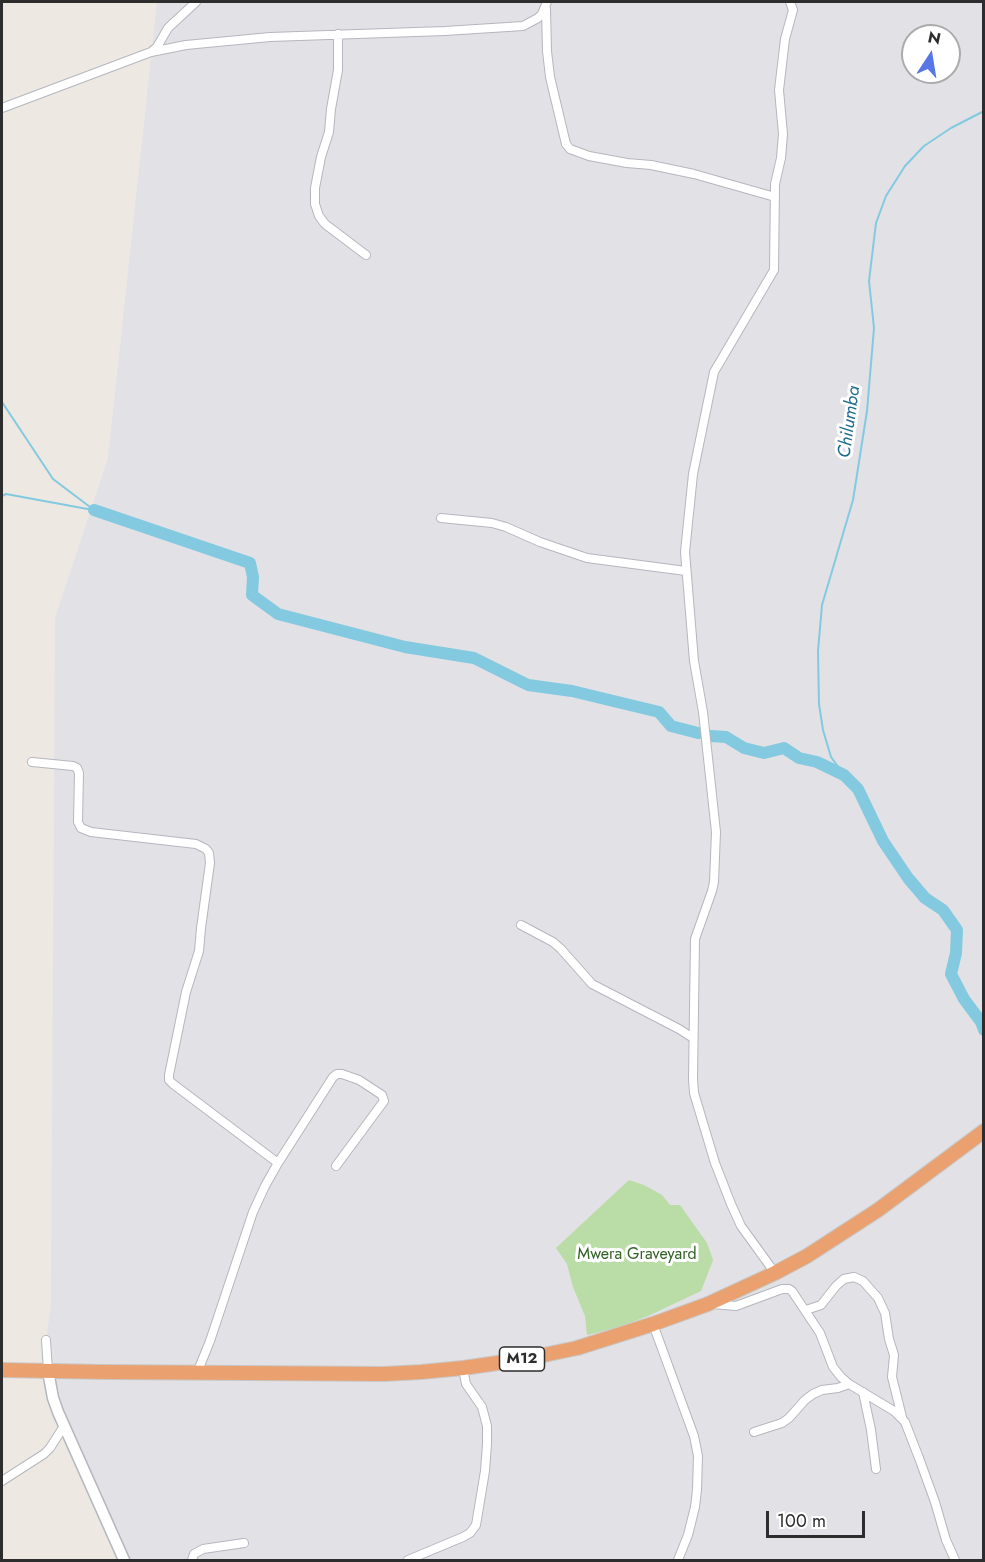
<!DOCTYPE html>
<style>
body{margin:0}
#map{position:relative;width:985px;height:1562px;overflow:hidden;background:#ede8e2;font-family:Jost,sans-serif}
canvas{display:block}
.frame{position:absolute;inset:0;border:3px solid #2d2d2d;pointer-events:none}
.north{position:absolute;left:901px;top:24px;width:60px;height:60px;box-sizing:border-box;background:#fff;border:2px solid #ababab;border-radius:50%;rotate:12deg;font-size:16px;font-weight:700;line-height:24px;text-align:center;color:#2d2d2d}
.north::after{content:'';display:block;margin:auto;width:21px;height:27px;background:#5876e4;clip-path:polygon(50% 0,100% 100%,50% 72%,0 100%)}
.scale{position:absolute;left:766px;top:1511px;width:99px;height:27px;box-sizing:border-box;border:3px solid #2d2d2d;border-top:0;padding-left:8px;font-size:18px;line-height:21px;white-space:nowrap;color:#2d2d2d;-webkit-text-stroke:4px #fff;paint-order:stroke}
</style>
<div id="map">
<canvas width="985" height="1562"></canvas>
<div class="frame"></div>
<div class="north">N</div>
<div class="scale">100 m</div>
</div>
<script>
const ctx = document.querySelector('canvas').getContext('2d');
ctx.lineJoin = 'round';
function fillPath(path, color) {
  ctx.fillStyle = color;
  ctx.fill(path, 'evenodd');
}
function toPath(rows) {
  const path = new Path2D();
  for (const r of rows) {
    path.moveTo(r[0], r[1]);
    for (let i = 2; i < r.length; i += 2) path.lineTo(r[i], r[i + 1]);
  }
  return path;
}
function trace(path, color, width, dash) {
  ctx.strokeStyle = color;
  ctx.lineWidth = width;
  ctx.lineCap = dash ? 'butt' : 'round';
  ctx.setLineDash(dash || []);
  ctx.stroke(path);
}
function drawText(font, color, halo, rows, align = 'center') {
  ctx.font = font + ' Jost,sans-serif';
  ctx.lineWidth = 6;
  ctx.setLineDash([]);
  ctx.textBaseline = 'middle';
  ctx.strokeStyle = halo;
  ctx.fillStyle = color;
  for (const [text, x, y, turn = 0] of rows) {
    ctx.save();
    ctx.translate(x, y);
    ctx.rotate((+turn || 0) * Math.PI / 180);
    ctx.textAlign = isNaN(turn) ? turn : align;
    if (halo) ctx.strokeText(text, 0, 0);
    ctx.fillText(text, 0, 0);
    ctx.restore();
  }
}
fillPath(toPath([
 [157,2,983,2,983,1560,129,1560,51,1386,51,1341,46,1340,51,1305,55,618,108,458],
 [913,36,949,36,949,72,913,72]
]), '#e2e1e6');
fillPath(toPath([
 [629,1180,644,1185,662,1195,670,1205,680,1205,707,1243,713,1260,701,1291,648,1316,616,1328,587,1335,585,1316,573,1287,567,1264,556,1248]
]), '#badca6');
trace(toPath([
 [2,402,53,479,94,510],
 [2,496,6,494,93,510],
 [844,775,831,757,823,730,819,704,818,651,822,605,853,500,867,411,874,328,869,281,876,223,886,196,905,166,924,146,951,128,984,111]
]), '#83cae0', 2);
trace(toPath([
 [94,510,250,563,253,577,252,595,278,614,405,647,474,658,528,685,572,691,659,712,671,726,698,733],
 [710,736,726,737,744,748,764,753,784,748,799,758,817,762,844,775,858,789,883,841,908,878,925,898,943,910,957,930,956,953,951,974,964,999,981,1022,984,1030]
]), '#83cae0', 12);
const street = toPath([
 [546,9,547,51,550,77,566,144,570,149,589,156,627,163,651,165,694,174,775,197],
 [338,34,338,70,331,109,329,132,321,157,315,188,315,204,319,216,325,224,366,255],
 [152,51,157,47,168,28,196,2],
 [2,108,151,52,186,45,270,37,445,31,523,26,538,18,542,14,547,2],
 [441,518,492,523,506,527,540,542,587,558,686,571],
 [32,762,73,766,77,768,79,773,78,822,81,828,91,832,196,844,206,849,209,853,210,863,201,928,199,951,186,992,169,1075,169,1080,173,1084,278,1163],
 [521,925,553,942,561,949,592,984,679,1029,693,1038],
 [775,1273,741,1226,731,1204,715,1163,694,1093,693,1079,695,939,712,891,714,882,716,832,703,712,694,661,685,552,693,474,714,372,774,270,775,184,781,158,783,134,779,90,785,39,793,10,790,2],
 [712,1304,736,1306,782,1289,789,1289,792,1291,820,1333,833,1367,841,1377,849,1384,894,1411,905,1422,919,1458,935,1502,946,1540,955,1560],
 [806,1310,821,1305,836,1286,844,1279,854,1277,863,1281,878,1298,885,1313,889,1339,894,1355,892,1377,902,1417],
 [653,1324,694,1436,698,1456,697,1490,695,1507,688,1535,678,1560],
 [46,1340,48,1371],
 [197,1373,210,1341,253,1212,265,1186,278,1163,333,1077,337,1074,342,1074,359,1080,382,1095,384,1101,336,1166],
 [863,1392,871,1430,876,1469],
 [754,1432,782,1423,789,1418,805,1400,813,1394,822,1390,838,1388,849,1384],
 [2,1481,44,1454,50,1448,64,1426],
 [192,1560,194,1554,203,1549,244,1543],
 [408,1560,463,1537,470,1533,476,1525,485,1471,487,1444,487,1426,482,1407,466,1384,463,1368]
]);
const secondary = toPath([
 [48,1371,53,1398,58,1412,124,1560]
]);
const highway = toPath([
 [2,1370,105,1372,384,1374,421,1372,463,1368,525,1359,577,1348,653,1324,708,1304,775,1273,807,1256,878,1210,984,1131]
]);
trace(street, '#b5b7bf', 10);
trace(secondary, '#b5b7bf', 13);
trace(highway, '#c8c8c8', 16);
trace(street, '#fff', 8);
trace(secondary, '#fff', 10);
trace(highway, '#eaa16f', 14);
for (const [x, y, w] of [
 [522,1359,45]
]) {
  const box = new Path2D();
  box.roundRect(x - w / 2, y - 12, w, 24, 4.5);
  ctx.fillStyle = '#fff';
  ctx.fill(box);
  trace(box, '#2d2d2d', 1.5);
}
drawText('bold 15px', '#2d2d2d', null, [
 ["M12",522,1359]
]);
drawText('16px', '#336225', '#fff', [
 ["Mwera Graveyard",637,1255]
]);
drawText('italic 18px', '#1f6c8f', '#fff', [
 ["Chilumba",850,422,-82]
]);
</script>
